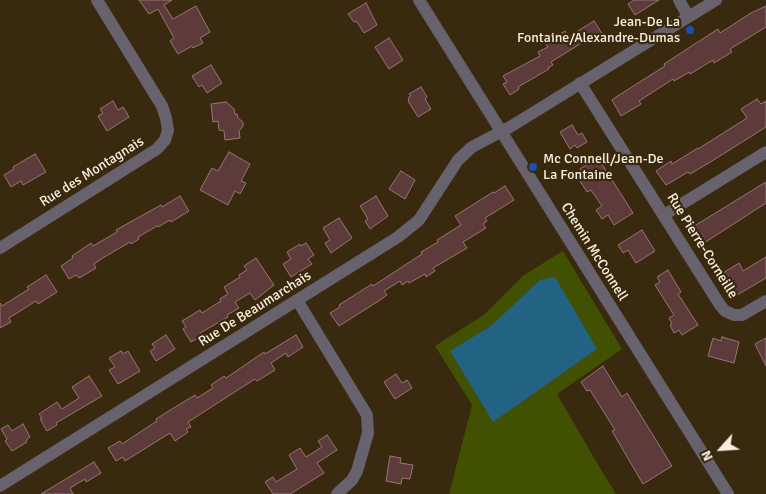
<!DOCTYPE html>
<style>
body{margin:0}
#map{position:relative;width:766px;height:494px;overflow:hidden;background:#39290e;font-family:Signika,sans-serif}
canvas{display:block}
.north{position:absolute;left:696px;top:424px;width:50px;height:50px;-webkit-text-stroke:4px #39290e;paint-order:stroke;rotate:244deg;font-size:14px;font-weight:700;line-height:20px;text-align:center;color:#f9efdf}
.north::after{content:'';display:block;margin:auto;width:18px;height:22px;background:#f9efdf;clip-path:polygon(50% 0,100% 100%,50% 72%,0 100%)}
</style>
<div id="map">
<canvas width="766" height="494"></canvas>
<div class="north">N</div>
</div>
<script>
const ctx = document.querySelector('canvas').getContext('2d');
ctx.lineJoin = 'round';
function fillPath(path, color) {
  ctx.fillStyle = color;
  ctx.fill(path, 'evenodd');
}
function toPath(rows) {
  const path = new Path2D();
  for (const r of rows) {
    path.moveTo(r[0], r[1]);
    for (let i = 2; i < r.length; i += 2) path.lineTo(r[i], r[i + 1]);
  }
  return path;
}
function trace(path, color, width, dash) {
  ctx.strokeStyle = color;
  ctx.lineWidth = width;
  ctx.lineCap = dash ? 'butt' : 'round';
  ctx.setLineDash(dash || []);
  ctx.stroke(path);
}
function drawText(font, color, halo, rows, align = 'center') {
  ctx.font = font + ' Signika,sans-serif';
  ctx.lineWidth = 4.5;
  ctx.setLineDash([]);
  ctx.textBaseline = 'middle';
  ctx.strokeStyle = halo;
  ctx.fillStyle = color;
  for (const [text, x, y, turn = 0] of rows) {
    ctx.save();
    ctx.translate(x, y);
    ctx.rotate((+turn || 0) * Math.PI / 180);
    ctx.textAlign = isNaN(turn) ? turn : align;
    if (halo) ctx.strokeText(text, 0, 0);
    ctx.fillText(text, 0, 0);
    ctx.restore();
  }
}
fillPath(toPath([
 [563,251,622,349,557,394,600,468,616,494,449,494,472,405,435,346,485,314,524,275]
]), '#415001');
fillPath(toPath([
 [555,277,597,349,493,422,450,351,491,326,540,280]
]), '#226282');
const building = toPath([
 [139,0,172,0,164,5,173,19,196,6,210,32,200,38,203,43,193,48,192,46,178,54,170,41,174,38,158,9,149,14,139,0],
 [634,0,659,0,635,15,628,4,634,0],
 [366,3,377,25,364,33,359,25,356,21,354,22,348,14,366,3],
 [766,6,766,27,730,49,732,52,714,63,713,60,690,74,689,72,674,81,673,79,639,101,641,104,621,116,612,100,616,97,665,66,664,64,718,29,720,33,751,13,766,6],
 [594,21,603,35,595,40,594,38,584,44,583,42,551,62,553,65,548,68,549,69,518,87,519,89,510,95,503,84,507,82,503,76,540,56,538,52,548,47,545,43,565,31,568,37,594,21],
 [389,38,403,60,389,69,375,47,389,38],
 [211,65,222,83,207,93,202,85,199,87,192,76,211,65],
 [421,87,427,97,425,99,431,109,418,117,408,101,409,100,408,98,411,96,409,94,421,87],
 [757,99,761,104,766,101,766,127,712,161,690,174,688,172,666,185,656,171,671,161,672,164,698,148,698,149,747,118,741,109,757,99],
 [113,101,118,110,123,107,129,117,107,131,98,116,103,113,100,109,113,101],
 [226,102,234,109,235,114,237,114,238,118,243,122,243,126,239,131,240,138,225,140,224,131,219,130,218,121,213,122,211,104,226,102],
 [572,125,578,135,582,133,587,142,577,148,575,145,570,149,560,132,572,125],
 [229,152,250,164,241,181,246,183,240,194,235,191,228,205,200,190,212,168,218,171,229,152],
 [35,154,46,172,23,185,21,181,11,187,4,175,14,169,13,167,35,154],
 [598,158,633,213,614,225,608,215,602,219,596,210,602,206,591,190,587,192,578,178,584,175,580,169,598,158],
 [401,171,415,180,405,199,389,189,401,171],
 [766,182,766,203,701,245,691,228,766,182],
 [505,186,514,200,485,218,487,221,483,224,486,228,463,242,467,248,433,268,435,271,426,277,425,274,409,283,408,281,402,285,400,281,384,291,387,295,377,302,339,326,330,313,340,307,339,305,372,284,373,286,422,254,421,252,438,242,437,240,461,225,455,216,493,192,494,193,505,186],
 [180,196,189,211,171,222,170,220,158,227,157,226,138,237,139,239,131,244,130,242,101,259,94,264,96,268,79,278,76,275,69,279,61,266,73,258,72,256,91,243,93,246,117,232,116,230,161,205,162,207,180,196],
 [376,196,388,216,370,229,365,221,368,219,360,206,376,196],
 [339,218,352,238,331,253,325,243,330,240,323,228,339,218],
 [642,230,655,251,636,263,628,250,623,253,618,245,642,230],
 [306,243,314,255,308,259,312,264,291,277,283,264,291,259,287,252,300,244,301,246,306,243],
 [766,257,766,278,737,295,723,273,739,263,743,271,766,257],
 [256,258,274,285,255,300,250,293,235,302,239,308,227,315,228,317,200,333,202,336,191,342,183,329,186,327,182,321,200,310,202,313,221,301,220,299,228,294,224,287,240,277,239,275,247,270,244,266,256,258],
 [668,270,681,292,678,294,698,325,682,335,679,330,674,333,670,325,672,324,669,318,674,315,655,285,660,282,657,277,668,270],
 [46,275,57,292,38,304,36,301,9,318,11,322,0,328,0,303,2,306,29,289,27,287,46,275],
 [166,335,175,349,156,361,150,351,155,348,152,344,166,335],
 [296,335,303,347,288,357,286,353,271,363,275,370,257,381,255,379,188,422,191,427,186,429,188,432,175,441,170,433,125,461,123,457,116,461,108,448,120,441,122,444,157,421,156,419,177,406,195,395,197,398,213,388,211,385,224,376,226,378,264,352,265,354,296,335],
 [722,337,739,342,734,363,708,356,713,338,721,341,722,337],
 [766,338,766,366,755,344,766,338],
 [121,351,123,354,128,351,140,371,118,384,109,370,115,367,109,358,121,351],
 [603,366,622,397,627,393,672,466,643,484,612,431,615,430,590,390,587,391,581,382,603,366],
 [396,374,402,383,407,380,412,388,395,399,384,382,396,374],
 [89,376,102,396,56,423,57,425,47,431,40,419,42,418,39,414,57,402,62,409,79,398,72,387,89,376],
 [23,424,30,437,26,440,27,442,12,451,5,441,7,439,1,429,8,425,12,431,23,424],
 [327,435,337,450,317,463,324,473,290,494,273,494,265,482,273,477,276,482,297,469,289,455,300,448,306,457,322,447,318,441,327,435],
 [390,456,401,458,400,463,413,465,410,479,402,478,401,484,386,481,390,456],
 [94,462,101,473,86,482,85,479,70,488,73,494,41,494,94,462]
]);
fillPath(building, '#5d3b3a');
trace(building, '#9a7573', 1);
trace(toPath([
 [419,0,728,494],
 [679,0,688,16],
 [580,83,720,305,725,311,734,315,742,315,766,301],
 [664,215,766,152],
 [0,248,157,149,165,140,168,130,166,118,162,106,97,0],
 [297,300,367,415,368,433,357,471,352,480,337,494],
 [0,486,398,237,419,220,458,160,472,147,510,127,716,0]
]), '#68616e', 12);
for (const [x, y, r, color] of [
 [690,30,5,"#1a4fb4"],
 [533,167,5,"#1a4fb4"]
]) {
  const dot = new Path2D();
  dot.arc(x, y, r, 0, 2 * Math.PI);
  ctx.fillStyle = color;
  ctx.fill(dot);
  trace(dot, '#39290e', 2);
}
drawText('14px', '#f9efdf', '#39290e', [
 ["Jean-De La",680,22],
 ["Fontaine/Alexandre-Dumas",680,38],
 ["Mc Connell/Jean-De",543,159,"left"],
 ["La Fontaine",543,175,"left"]
], 'right');
drawText('14px', '#f9efdf', '#39290e', [
 ["Rue des Montagnais",92,172,-32],
 ["Rue Pierre-Corneille",702,246,58],
 ["Chemin McConnell",594,252,58],
 ["Rue De Beaumarchais",255,309,-32]
]);
</script>
